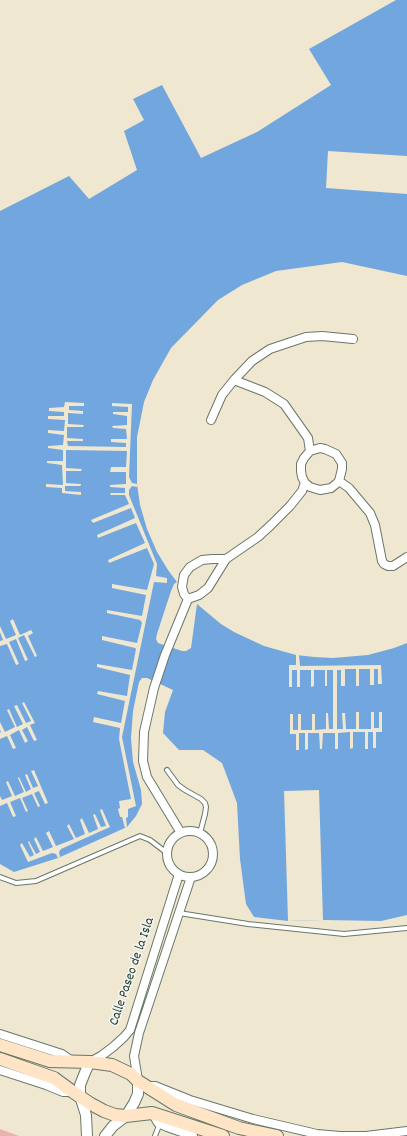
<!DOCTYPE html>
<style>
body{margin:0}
canvas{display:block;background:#efe7cf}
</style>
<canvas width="407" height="1136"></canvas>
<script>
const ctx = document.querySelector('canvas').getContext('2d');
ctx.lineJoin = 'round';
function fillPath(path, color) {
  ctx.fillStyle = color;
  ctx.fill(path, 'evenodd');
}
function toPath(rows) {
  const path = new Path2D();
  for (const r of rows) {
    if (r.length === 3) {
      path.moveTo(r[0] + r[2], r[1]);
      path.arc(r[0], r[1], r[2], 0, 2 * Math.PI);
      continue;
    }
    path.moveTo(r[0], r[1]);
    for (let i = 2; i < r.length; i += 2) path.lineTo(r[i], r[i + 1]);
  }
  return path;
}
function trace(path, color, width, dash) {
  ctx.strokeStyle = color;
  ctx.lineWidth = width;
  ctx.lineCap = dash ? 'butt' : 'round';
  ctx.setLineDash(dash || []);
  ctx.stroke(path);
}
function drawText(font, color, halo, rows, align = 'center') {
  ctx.font = font + ' Dekko,sans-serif';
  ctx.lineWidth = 3;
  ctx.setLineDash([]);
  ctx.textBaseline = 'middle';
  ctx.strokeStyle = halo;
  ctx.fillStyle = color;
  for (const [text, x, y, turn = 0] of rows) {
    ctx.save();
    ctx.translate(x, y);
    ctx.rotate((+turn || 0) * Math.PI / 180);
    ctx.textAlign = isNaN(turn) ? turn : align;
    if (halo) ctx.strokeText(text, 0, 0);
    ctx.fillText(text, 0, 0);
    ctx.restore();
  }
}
fillPath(toPath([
 [396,0,407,0,407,276,342,262,276,271,242,285,218,300,171,348,153,380,144,402,137,437,137,484,140,505,147,529,157,552,168,570,177,582,174,584,171,591,157,634,156,639,158,643,182,651,186,651,191,648,197,604,221,624,234,632,264,646,296,655,314,657,333,658,368,655,394,648,407,643,407,915,381,921,323,920,288,921,254,917,246,904,240,859,237,803,222,763,203,750,179,750,163,733,165,712,173,690,147,678,142,678,139,682,133,711,131,738,133,762,141,790,142,804,136,816,127,827,58,858,14,872,0,864,0,211,69,176,89,199,137,170,124,131,144,120,133,99,162,85,201,158,257,132,331,85,309,49]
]), '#72a6de');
fillPath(toPath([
 [328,151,407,156,407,194,326,188],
 [65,402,84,403,84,406,69,406,69,410,83,411,83,414,68,413,68,424,84,425,83,427,67,427,67,438,83,439,83,441,67,441,68,446,126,447,126,443,111,442,111,439,127,439,126,429,113,428,112,426,127,425,127,416,113,414,113,412,128,412,128,407,112,406,112,403,132,404,129,477,132,483,137,484,137,487,132,486,129,490,129,495,157,564,156,576,167,578,167,583,154,582,122,737,136,806,128,809,128,817,126,818,127,827,125,828,122,817,120,817,118,809,120,808,119,801,131,799,119,739,120,728,93,722,94,717,121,723,125,701,97,694,98,691,127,696,130,675,97,667,97,664,132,670,136,649,135,648,102,640,102,636,137,643,142,623,140,620,107,613,107,610,142,616,146,595,112,588,112,584,147,590,154,564,147,548,109,563,108,560,145,543,136,523,98,538,97,535,135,518,131,508,93,523,91,520,129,504,125,495,110,495,111,493,125,493,125,488,110,487,110,485,126,484,126,472,110,472,111,467,126,467,127,451,66,450,66,468,82,469,81,471,66,471,66,483,81,484,81,485,80,486,65,486,65,491,81,492,81,495,62,493,62,488,46,487,46,484,63,485,62,465,47,463,47,461,63,461,63,450,48,448,48,446,63,445,64,435,48,433,48,430,64,431,65,420,48,419,48,416,64,416,64,412,49,411,49,408,64,407],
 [13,619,20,635,31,630,33,633,28,636,37,656,35,657,24,635,18,638,28,660,25,661,16,639,9,642,19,664,16,665,7,644,0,646,0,641,3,640,0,632,0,626,6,639,16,635,10,621],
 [296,655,299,655,300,666,381,665,382,684,378,684,378,669,374,669,374,685,370,685,370,669,359,669,359,686,356,686,356,669,345,669,345,686,341,686,341,670,337,670,337,729,343,729,342,713,345,713,346,729,356,729,356,712,359,712,359,729,371,729,371,712,374,712,374,728,379,728,379,712,382,712,382,732,376,732,376,748,373,748,373,732,368,732,368,749,365,749,365,732,353,732,353,748,350,749,350,732,338,733,338,749,335,749,335,733,323,733,322,749,320,749,319,733,308,733,308,749,305,750,305,733,299,733,299,750,296,750,296,734,290,734,290,714,293,714,293,730,298,730,298,714,301,714,301,730,312,730,312,714,315,714,315,730,326,729,326,713,328,713,329,729,333,729,333,670,327,670,327,686,325,686,325,670,314,670,314,686,311,687,311,670,300,670,300,687,297,687,297,670,292,670,292,687,289,687,289,665,296,665],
 [24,702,35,723,30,725,37,740,34,741,27,727,22,730,28,741,25,743,19,730,10,735,16,748,13,749,7,736,0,739,0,733,1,732,0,730,0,722,5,732,15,727,7,710,9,709,17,727,23,724,14,706,17,705,26,723,31,721,22,703],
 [34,770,48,803,45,804,39,791,34,793,40,806,38,807,32,794,22,798,28,811,26,812,20,798,10,802,16,816,13,817,7,803,0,806,0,796,2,800,12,796,6,782,8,781,15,796,24,792,18,778,19,777,26,792,31,789,25,775,27,774,33,788,38,786,31,771],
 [319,790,323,920,288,921,284,791],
 [102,809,110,827,61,849,59,852,60,857,58,858,56,854,52,853,28,862,20,845,22,843,30,857,34,855,28,842,29,841,36,854,40,852,34,839,36,837,43,851,53,847,46,833,49,831,56,846,74,839,67,826,69,824,76,838,85,834,80,820,82,818,89,833,98,829,93,815,95,814,101,827,106,826,100,810]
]), '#efe7cf');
fillPath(toPath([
 [0,1129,19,1136,0,1136]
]), '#e9b3ae');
const service = toPath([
 [167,770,178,785,185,790,201,799,205,803,206,807,205,814,200,833],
 [0,877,16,883,36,881,140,836,150,840,167,853],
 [179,913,248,924,344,934,407,928],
 [155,1136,160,1123]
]);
const minor = toPath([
 [234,380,265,392,284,404,308,438,310,451],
 [211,420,222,395,234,380,252,361,270,349,306,337,322,336,353,339],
 [320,448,325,449,336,454,342,463,342,469,339,481,336,484,331,488,320,490,310,487,305,483,302,477,301,471,301,464,304,458,310,451,320,448],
 [339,481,349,488,370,513,375,525,382,561,384,564,388,566,393,566,407,557],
 [188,599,184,594,182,587,184,575,190,567,202,560,212,559,226,559],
 [190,854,23],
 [181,833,147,777,143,761,144,732,154,688,165,655,188,599,199,595,208,588,226,559,258,537,271,525,290,506,302,491,305,483],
 [0,1034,62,1054,72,1061],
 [90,1062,101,1056,113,1047,124,1037,130,1030,179,874],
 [0,1070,46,1085,63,1092,73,1092],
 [138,1080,134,1056,139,1033,191,877],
 [151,1086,155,1086,190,1100,253,1119,317,1134,340,1136,366,1136,407,1131],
 [152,1113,158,1123,167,1127,193,1136]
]);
const tertiary = toPath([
 [87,1136,86,1115,80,1096,80,1085,86,1070,90,1062],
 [105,1136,113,1126,126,1116,134,1103,138,1094,138,1081]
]);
const secondary = toPath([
 [0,1045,50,1061,90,1062,112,1065,131,1074,138,1081,176,1105,239,1128,277,1136],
 [0,1059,54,1078,73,1092,91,1104,104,1111,115,1115,126,1116,152,1113,223,1136]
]);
trace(service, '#68786a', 6);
trace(minor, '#68786a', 10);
trace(tertiary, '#68786a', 12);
trace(secondary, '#68786a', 14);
trace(service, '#fff', 4);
trace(minor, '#fff', 8);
trace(tertiary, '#fff', 10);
trace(secondary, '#ffe4c6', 12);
drawText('14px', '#1f3d34', '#f6f6f2', [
 ["Calle Paseo de la Isla",133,972,-71]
]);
</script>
